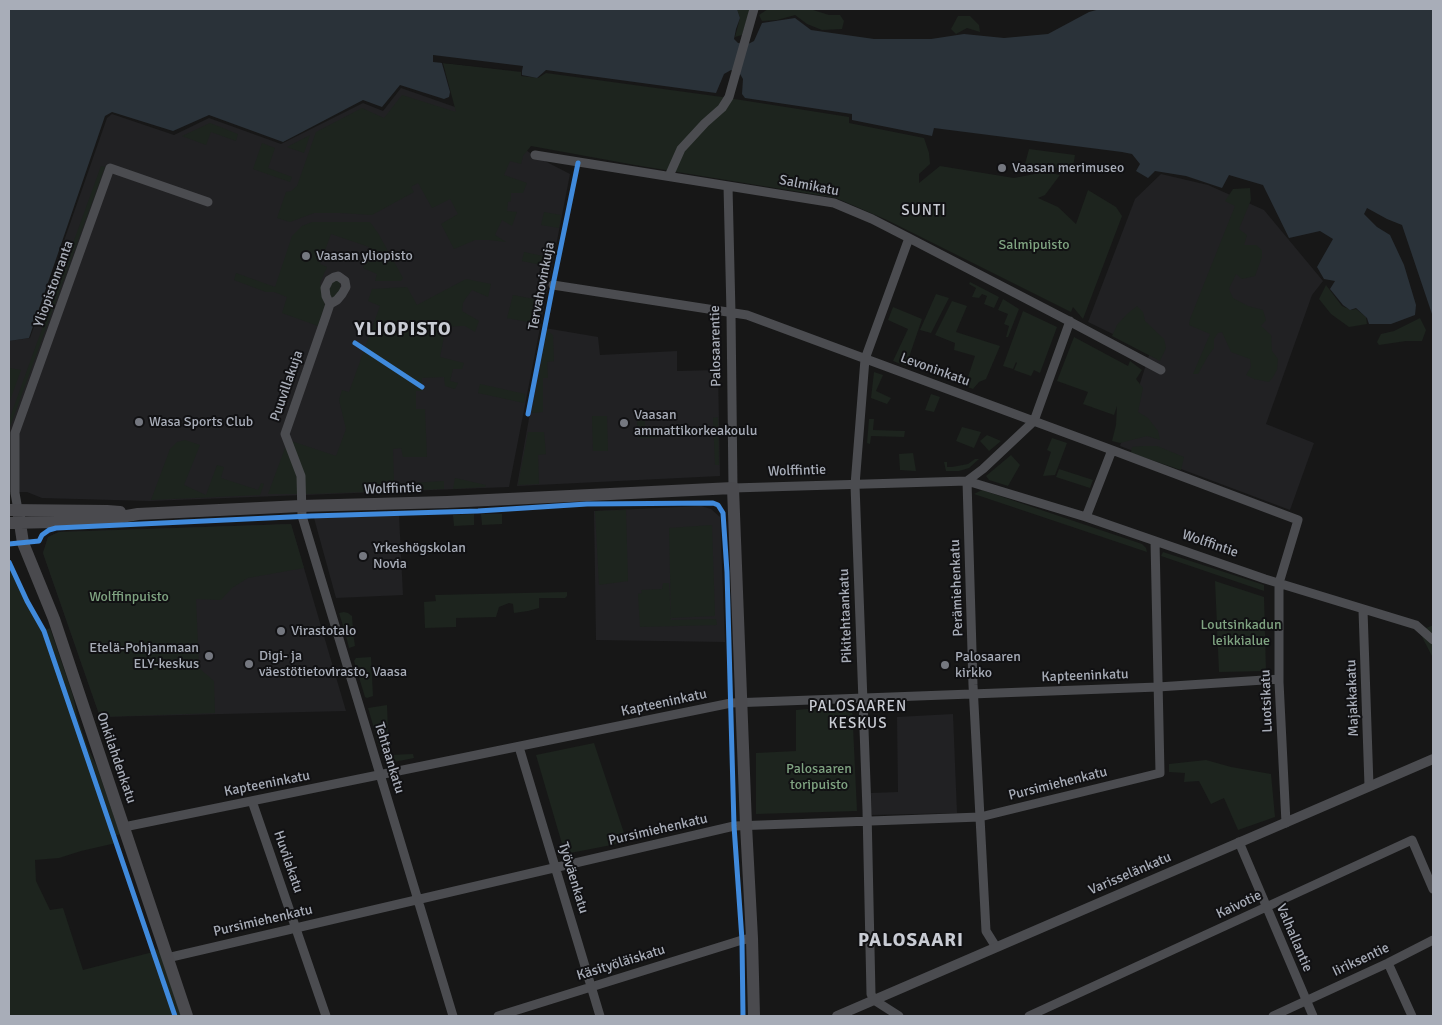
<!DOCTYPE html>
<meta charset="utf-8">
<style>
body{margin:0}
#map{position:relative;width:1442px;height:1025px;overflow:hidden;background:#171717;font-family:Signika,sans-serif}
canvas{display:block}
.frame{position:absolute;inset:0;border:10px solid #a8adb8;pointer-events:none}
</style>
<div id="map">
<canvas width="1442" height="1025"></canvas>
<div class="frame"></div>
</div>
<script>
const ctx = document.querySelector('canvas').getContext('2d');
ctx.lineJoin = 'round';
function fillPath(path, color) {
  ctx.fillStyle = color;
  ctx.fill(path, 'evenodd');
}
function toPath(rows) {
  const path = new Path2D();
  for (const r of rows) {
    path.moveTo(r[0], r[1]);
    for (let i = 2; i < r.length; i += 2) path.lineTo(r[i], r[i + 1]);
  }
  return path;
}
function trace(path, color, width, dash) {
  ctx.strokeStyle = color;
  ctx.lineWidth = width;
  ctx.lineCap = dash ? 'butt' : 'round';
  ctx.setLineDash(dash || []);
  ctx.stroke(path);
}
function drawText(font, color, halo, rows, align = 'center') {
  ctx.font = font + ' Signika,sans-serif';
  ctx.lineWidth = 4;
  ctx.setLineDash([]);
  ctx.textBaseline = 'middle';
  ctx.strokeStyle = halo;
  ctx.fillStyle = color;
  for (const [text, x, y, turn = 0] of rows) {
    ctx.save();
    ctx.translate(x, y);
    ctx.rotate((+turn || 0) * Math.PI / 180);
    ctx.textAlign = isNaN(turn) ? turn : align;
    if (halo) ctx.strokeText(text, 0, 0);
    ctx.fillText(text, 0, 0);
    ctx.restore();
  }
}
fillPath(toPath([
 [401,88,475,114,533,155,570,174,509,487,149,501,42,498,27,492,9,492,9,341,30,338,107,118,112,114,174,135,209,118,281,144,363,103,383,111],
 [1161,174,1208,185,1264,210,1323,281,1312,295,1266,424,1314,443,1290,510,1120,446,1150,352,1088,322,1135,199],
 [545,328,598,337,600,355,677,351,677,371,718,370,720,476,517,486],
 [701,506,711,509,720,517,725,642,596,640,594,511],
 [399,515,403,595,336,598,314,518],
 [291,524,346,711,100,717,43,553,48,537,59,532],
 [953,714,957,813,872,815,871,793,898,792,897,717]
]), '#212123');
fillPath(toPath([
 [737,9,750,9,742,35,735,37,740,18],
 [768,9,810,9,829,15,840,15,844,21,842,29,822,30,807,24,795,15,777,20,762,21,759,15],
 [958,16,970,16,979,25,980,32,967,28,956,34,951,29],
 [443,63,521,72,521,76,538,78,546,73,722,97,849,117,849,123,924,138,929,153,930,164,919,174,919,183,940,166,1014,178,1045,172,1060,175,1045,195,1038,198,1058,207,1076,224,1088,190,1116,207,1122,216,1083,319,1073,307,1071,312,887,220,836,198,635,165,531,146,523,156,521,164,510,161,504,175,527,183,523,193,511,193,511,201,508,202,507,211,517,212,512,226,502,220,495,235,506,242,489,240,475,240,454,249,441,224,458,214,450,199,432,208,418,183,411,187,414,192,372,215,340,213,314,213,290,222,277,218,286,192,291,191,297,186,316,132,362,108,384,118,402,95,456,112],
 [210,123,238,134,236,141,211,132,206,145,182,136],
 [310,135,304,153,287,147],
 [262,143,275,148,268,168,292,177,290,182,253,169],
 [1029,149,1075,155,1072,173,1046,165,1024,168],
 [101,166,105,167,10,427,9,426,9,420],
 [1250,188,1251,200,1239,229,1247,235,1244,245,1256,245,1262,250,1262,257,1255,276,1242,279,1236,274,1229,289,1233,298,1248,306,1263,310,1266,320,1261,326,1271,335,1272,351,1278,359,1277,370,1273,377,1269,382,1254,379,1246,375,1251,367,1250,359,1231,352,1222,332,1218,333,1214,339,1214,348,1208,356,1198,374,1193,374,1210,334,1189,325,1190,319,1235,206,1225,201,1233,189],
 [544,212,561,215,559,228,541,225],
 [312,222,370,222,378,233,403,278,401,281,375,281,377,274,363,268,369,247,331,234,320,264,327,267,320,283,325,304,318,326,282,313,287,297,274,292,266,292,234,280,236,273,275,287,292,236,302,226],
 [524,252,552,258,551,267,522,261],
 [466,279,491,284,488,297,472,290,466,298,463,303,462,311,479,321,475,332,465,326,460,326,446,327,440,357,464,363,462,369,453,369,450,381,458,383,455,389,445,386,444,377,422,378,422,391,416,391,416,409,425,409,427,457,403,457,401,448,393,449,394,484,444,481,444,489,311,494,268,494,288,440,336,456,346,429,339,400,342,390,349,392,380,306,368,301,372,289,407,287,417,305],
 [334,280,337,280,340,282,340,292,332,299,328,294,330,287],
 [970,282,999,297,994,308,984,304,987,296,982,294,979,298,972,297,976,288,969,284],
 [1326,285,1342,306,1351,310,1356,309,1366,317,1367,324,1349,327,1331,314,1319,299],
 [936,294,949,298,931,333,920,330],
 [513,295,544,301,539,324,507,318],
 [1003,299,1019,309,1008,337,1006,337,1009,326,1004,324,1008,314,998,310],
 [952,301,967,306,956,332,1000,346,986,379,979,382,973,389,965,386,975,356,954,350,955,343,935,335],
 [1137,306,1143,312,1145,321,1164,339,1166,348,1160,361,1112,336,1117,325,1127,314],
 [893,307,922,319,906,366,893,361,908,329,888,320],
 [1023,311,1057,327,1040,373,1034,370,1031,376,1014,370,1017,363,1016,362,1013,369,1003,366],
 [1420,318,1426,330,1422,341,1406,341,1379,345,1377,342,1381,334,1394,331],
 [547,330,553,335,554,361,547,362,548,378,543,378,543,412,532,413],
 [1074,337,1128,366,1130,361,1142,370,1136,379,1143,388,1138,412,1148,418,1158,431,1160,440,1147,436,1120,443,1112,441,1116,425,1117,406,1114,415,1083,404,1088,392,1057,381],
 [9,368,21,370,9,403],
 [874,372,883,375,876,391,891,398,887,404,871,398],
 [480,384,525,394,524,403,478,393],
 [931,394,940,397,934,412,925,410],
 [592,416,607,416,608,451,593,451],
 [718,417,719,465,715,465,713,418],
 [869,419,874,419,873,430,905,431,904,437,871,436,870,444,867,443],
 [645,420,645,431,657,430,658,438,638,438,637,421],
 [962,427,981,432,974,448,956,441],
 [528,432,544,432,546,454,538,455,539,484,518,485],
 [987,435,1001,441,989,451,980,441],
 [1052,438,1067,443,1055,475,1043,476,1051,452,1047,450],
 [185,440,200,445,184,485,206,495,217,465,224,467,221,478,258,490,261,483,264,484,260,495,151,500,170,449,177,442],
 [1143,446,1157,446,1184,457,1181,470,1131,453,1132,447],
 [913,453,916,471,900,470,899,454],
 [1011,455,1020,465,1008,486,989,480,986,476],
 [975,459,979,459,969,468,959,471,946,471,944,462,947,462,947,467,952,467,968,464],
 [1059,469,1093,480,1090,488,1056,477],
 [455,478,486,485,485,487,453,489],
 [982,490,1142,544,1146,548,1147,552,974,494],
 [626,510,628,581,599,585,595,511],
 [474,514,474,525,454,526,453,515],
 [481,514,502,514,502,524,482,525],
 [291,524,304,568,248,578,232,588,221,600,196,599,199,668,214,681,215,713,100,717,43,553,48,537,59,532],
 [712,525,715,616,671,618,669,528],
 [1163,552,1264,585,1264,591,1161,556],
 [9,562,27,601,44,631,116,843,81,851,59,858,35,860,36,881,50,910,63,908,83,970,153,952,175,1016,9,1016],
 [1215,581,1264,597,1266,671,1219,672],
 [663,583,669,583,671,620,716,619,717,625,640,627,638,594,642,593,641,590,662,589],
 [567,592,567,596,565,598,539,598,539,608,528,611,514,613,513,604,509,603,499,607,496,617,456,618,456,627,425,628,424,602,436,601,435,595],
 [344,612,348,613,352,616,353,629,344,629,339,613],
 [1431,626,1433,626,1433,658,1419,631],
 [50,628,73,696,78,719,88,748,97,767,120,834,118,835,116,835,46,630],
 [345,632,353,632,355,646,349,648],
 [371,657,373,696,367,698,365,697,354,661,356,658],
 [387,705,389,755,413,754,414,758,389,763,383,759,368,708],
 [852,705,857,811,756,814,756,753,796,751,796,710],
 [594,743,627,842,565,854,536,755],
 [1206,760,1231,767,1271,774,1275,817,1238,830,1224,798,1211,804,1199,781,1184,782,1185,773,1169,772,1169,764],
 [156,949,160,952,181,1016,177,1016,155,950]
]), '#1d241e');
fillPath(toPath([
 [9,9,737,9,740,18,736,29,734,39,738,43,748,44,754,41,762,23,795,18,811,30,874,39,931,39,964,34,1004,38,1048,34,1089,12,1100,9,1433,9,1433,317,1402,225,1387,219,1367,208,1364,214,1377,227,1390,235,1404,265,1416,305,1415,315,1391,324,1369,324,1367,318,1356,308,1350,310,1343,305,1330,289,1335,281,1324,279,1317,267,1333,239,1320,231,1289,238,1263,185,1229,175,1222,188,1186,176,1155,171,1148,178,1136,171,1140,164,1132,154,1122,152,934,128,932,136,852,120,852,114,745,98,742,94,743,79,740,74,731,70,724,74,716,93,546,70,537,78,522,75,522,71,518,68,441,60,450,92,449,97,444,99,400,85,382,107,363,100,283,142,209,115,173,131,112,112,105,116,29,338,9,341]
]), '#2a3239');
fillPath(toPath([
 [433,55,523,66,522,71,433,62]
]), '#171717');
trace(toPath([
 [535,155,834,203,872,219,909,238,1065,319,1161,370],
 [669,176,681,149,705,123,722,108,729,97,754,9],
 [728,186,731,313,733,488,967,481,1086,517,1265,579,1416,625,1433,640],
 [553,285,747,315,1112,450,1298,520,1279,583,1279,682,1286,823],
 [330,304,326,296,325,288,329,280,334,277,338,276,345,281,346,287,342,294,337,300,330,304,326,316,285,434,301,476,302,516,453,1016],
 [18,510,15,493,15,433,110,168,208,202],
 [1086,517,1112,450],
 [1363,610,1369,786],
 [519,747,600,1016],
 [252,801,326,1016],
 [124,827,731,703,1158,687,1279,679],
 [1239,842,1313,1016],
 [996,947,986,931,973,685,967,481,983,469,1034,421,1070,321],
 [167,958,734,826,980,817,1160,773,1155,541],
 [1388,963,1412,1016],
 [498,1016,742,940,752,938],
 [899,1016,874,1000,871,994,867,810,855,485,865,359,909,238],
 [1029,1016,1412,840,1433,889],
 [1273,1016,1388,963,1433,940]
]), '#4b4c50', 9);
trace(toPath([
 [837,1016,1433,759]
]), '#4b4c50', 10);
trace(toPath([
 [9,510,107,511,120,512],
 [18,510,23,543,54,619,187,1016],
 [9,523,98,521,138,514,301,506,447,502,733,488,746,825,752,938,754,1016]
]), '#4a4a4e', 12);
trace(toPath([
 [355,343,422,387],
 [528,414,553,285,578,163],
 [9,544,39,541,42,535,49,530,56,528,311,516,478,511,587,504,713,503,718,505,723,513,727,572,734,826,742,940,743,1016],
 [9,562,27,601,44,631,175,1016]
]), '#408adc', 5);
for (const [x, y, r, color] of [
 [1002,168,5,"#757880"],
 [306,256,5,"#757880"],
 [139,422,5,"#757880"],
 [624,423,5,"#757880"],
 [363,556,5,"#757880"],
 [281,631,5,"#757880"],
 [209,656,5,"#757880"],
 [249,664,5,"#757880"],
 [945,665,5,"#757880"]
]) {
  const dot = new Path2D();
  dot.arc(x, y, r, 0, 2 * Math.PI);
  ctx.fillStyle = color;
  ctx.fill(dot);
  trace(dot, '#111113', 2);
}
drawText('14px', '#a8adb8', '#111113', [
 ["Vaasan merimuseo",1012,168],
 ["Vaasan yliopisto",316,256],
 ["Vaasan",634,415],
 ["ammattikorkeakoulu",634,431],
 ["Wasa Sports Club",149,422],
 ["Yrkeshögskolan",373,548],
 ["Novia",373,564],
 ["Virastotalo",291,631],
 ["Etelä-Pohjanmaan",199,648,"right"],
 ["ELY-keskus",199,664,"right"],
 ["Digi- ja",259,656],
 ["väestötietovirasto, Vaasa",259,672],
 ["Palosaaren",955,657],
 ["kirkko",955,673]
], 'left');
drawText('14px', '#a8adb8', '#111113', [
 ["Salmikatu",809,186,11],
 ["Yliopistonranta",54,284,-70],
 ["Tervahovinkuja",542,286,-79],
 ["Palosaarentie",716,346,-91],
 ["Levoninkatu",935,370,20],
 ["Puuvillakuja",287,386,-71],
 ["Wolffintie",797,471,-2],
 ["Wolffintie",393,489,-2],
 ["Wolffintie",1210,544,19],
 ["Perämiehenkatu",957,588,-92],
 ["Pikitehtaankatu",846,616,-92],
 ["Kapteeninkatu",1085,676,-2],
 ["Majakkakatu",1353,698,-92],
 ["Luotsikatu",1267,701,-92],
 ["Kapteeninkatu",664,703,-12],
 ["Onkilahdenkatu",116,758,71],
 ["Tehtaankatu",389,758,73],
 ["Kapteeninkatu",267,784,-11],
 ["Pursimiehenkatu",1058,784,-14],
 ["Pursimiehenkatu",658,830,-13],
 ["Huvilakatu",288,862,71],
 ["Varisselänkatu",1130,874,-23],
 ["Työväenkatu",573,878,73],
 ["Kaivotie",1239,905,-25],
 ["Pursimiehenkatu",263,921,-13],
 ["Valhallantie",1294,938,67],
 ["Iiriksentie",1361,960,-25],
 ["Käsityöläiskatu",621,963,-17]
]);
drawText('14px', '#7fa381', '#111113', [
 ["Salmipuisto",1034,245],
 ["Wolffinpuisto",129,597],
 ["Loutsinkadun",1241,625],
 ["leikkialue",1241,641],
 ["Palosaaren",819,769],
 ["toripuisto",819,785]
]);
ctx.letterSpacing = '1px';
drawText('15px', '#c9ccd4', '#111113', [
 ["SUNTI",924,211],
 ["PALOSAAREN",858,707],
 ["KESKUS",858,724]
]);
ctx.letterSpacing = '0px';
ctx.letterSpacing = '1px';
drawText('bold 19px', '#c9ccd4', '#111113', [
 ["YLIOPISTO",403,330],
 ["PALOSAARI",911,941]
]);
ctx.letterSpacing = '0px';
</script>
